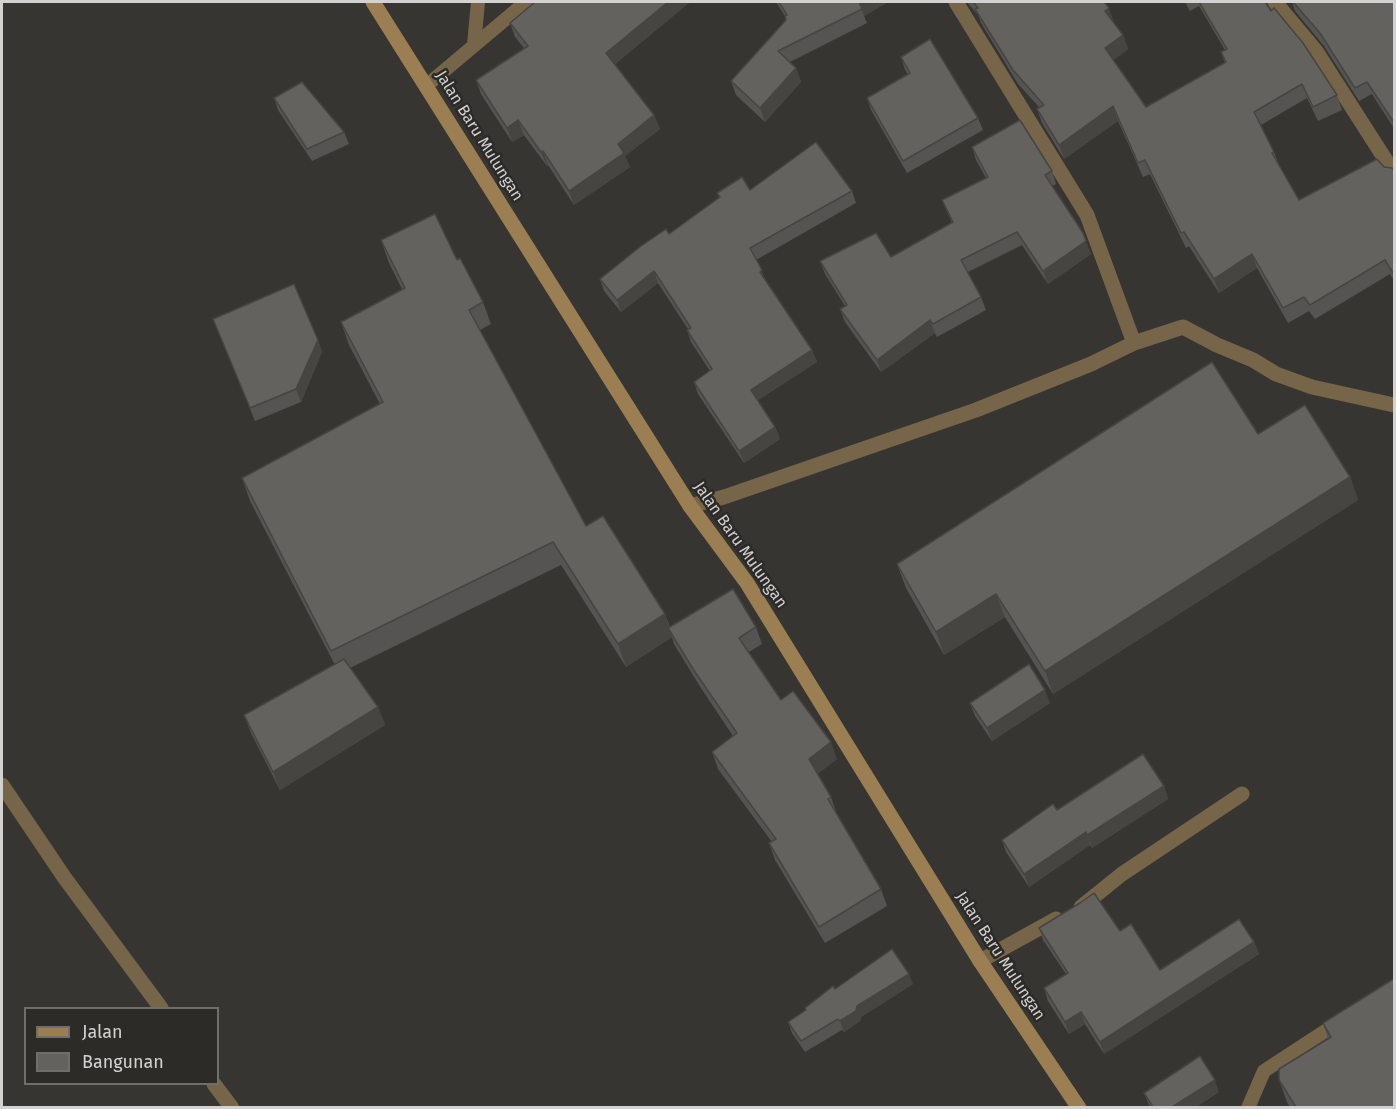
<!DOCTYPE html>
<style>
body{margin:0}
#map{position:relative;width:1396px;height:1109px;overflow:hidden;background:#373532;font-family:"Fira Sans",sans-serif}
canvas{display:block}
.frame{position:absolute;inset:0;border:3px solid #d3d2d0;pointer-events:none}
.legend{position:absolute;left:24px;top:1007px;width:195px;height:78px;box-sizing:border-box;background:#2c2b28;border:2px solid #6f6e6b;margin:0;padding:8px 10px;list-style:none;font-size:18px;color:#d3d2d0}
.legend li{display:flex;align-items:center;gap:12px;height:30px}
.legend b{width:30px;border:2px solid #6f6e6b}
</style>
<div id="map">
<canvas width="1396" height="1109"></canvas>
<div class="frame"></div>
<ul class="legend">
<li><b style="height:8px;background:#9b7e52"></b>Jalan</li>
<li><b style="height:16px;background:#64625f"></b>Bangunan</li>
</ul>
</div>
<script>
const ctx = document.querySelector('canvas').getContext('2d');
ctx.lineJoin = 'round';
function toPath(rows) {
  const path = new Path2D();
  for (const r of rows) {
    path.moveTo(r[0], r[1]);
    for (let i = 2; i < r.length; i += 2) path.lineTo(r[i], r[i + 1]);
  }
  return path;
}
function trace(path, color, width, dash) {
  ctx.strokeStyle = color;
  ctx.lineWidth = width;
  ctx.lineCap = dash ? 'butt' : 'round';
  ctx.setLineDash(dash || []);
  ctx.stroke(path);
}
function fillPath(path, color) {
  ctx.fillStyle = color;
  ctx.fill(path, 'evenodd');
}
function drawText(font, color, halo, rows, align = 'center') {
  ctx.font = font + ' "Fira Sans",sans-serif';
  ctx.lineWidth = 5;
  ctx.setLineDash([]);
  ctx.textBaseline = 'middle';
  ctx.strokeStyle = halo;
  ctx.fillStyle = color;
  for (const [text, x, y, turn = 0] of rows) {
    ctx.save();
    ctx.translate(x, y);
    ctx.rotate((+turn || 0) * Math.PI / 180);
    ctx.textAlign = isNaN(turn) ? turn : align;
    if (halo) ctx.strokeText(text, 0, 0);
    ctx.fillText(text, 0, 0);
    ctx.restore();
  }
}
trace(toPath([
 [474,45,478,2],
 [426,86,526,2],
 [1248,1108,1264,1071,1339,1022]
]), '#776549', 14);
trace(toPath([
 [956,2,1087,215,1134,343],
 [1275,2,1316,51,1394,173],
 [690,506,724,497,976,410,1091,364,1134,343,1183,327,1217,345,1253,360,1276,374,1312,387,1394,405],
 [2,785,64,877,161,1008],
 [1081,907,1122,874,1242,794],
 [980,961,1056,919],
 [214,1084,232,1108]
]), '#776549', 15);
trace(toPath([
 [373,2,690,506,747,583,980,961,1079,1108]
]), '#9b7e52', 15);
fillPath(toPath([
 [535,2,690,2,615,64,654,115,660,129,625,156,630,167,574,205,548,165,547,166,524,135,512,142,481,94,476,80,524,48,515,37,510,23],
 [776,2,888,2,864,16,867,23,790,62,796,68,801,82,765,122,736,95,731,81,786,21,785,16],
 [967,2,1104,2,1114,23,1123,35,1128,49,1113,60,1146,107,1225,63,1221,52,1225,50,1199,6,1190,11,1185,2,1265,2,1271,11,1337,95,1342,110,1318,121,1307,98,1261,125,1274,152,1279,165,1299,200,1384,167,1395,172,1395,282,1390,274,1315,319,1309,311,1288,323,1257,268,1219,293,1189,246,1186,248,1150,174,1143,177,1118,121,1064,159,1042,123,1037,109,1039,107,1018,84,981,23,978,15],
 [1292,2,1395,2,1395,130,1372,94,1359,101,1324,46,1295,11],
 [901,57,978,118,983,130,907,173,871,110,867,98,908,75,905,70],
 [274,98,344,132,349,144,312,161,278,110],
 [972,147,1052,171,1056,184,1052,186,1091,254,1048,284,1022,245,968,272,981,297,986,310,937,337,935,333,881,372,845,322,840,309,845,306,825,274,820,261,891,257,952,223,942,200,986,178,976,160],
 [750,190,852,191,856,203,756,260,766,281,812,350,817,362,758,400,775,427,780,439,744,463,698,394,694,382,710,371,691,342,687,330,688,329,658,283,621,312,604,291,600,279,669,234,719,198,717,193],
 [381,240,457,260,483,302,491,324,480,330,586,526,665,614,670,627,756,627,762,644,749,652,781,700,837,759,817,774,831,797,837,814,881,889,887,906,825,943,775,860,769,843,772,842,718,769,712,752,733,736,699,685,674,644,672,637,626,667,561,565,350,668,378,707,385,725,280,790,251,733,244,715,335,665,250,501,242,478,380,404,349,345,341,322,402,289,389,263],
 [213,319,318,340,322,352,301,402,255,421],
 [1258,434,1350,477,1358,500,1053,694,1005,617,944,655,906,588,897,564],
 [970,703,1050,703,992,741,975,716],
 [1164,786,1168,799,1092,848,1090,845,1029,887,1006,852,1002,840,1057,810],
 [1039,928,1120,931,1160,970,1254,942,1259,954,1104,1054,1085,1024,1069,1034,1048,1001,1044,988,1066,974,1043,940],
 [913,984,861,1017,860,1021,844,1032,842,1030,805,1052,792,1033,788,1022,806,1010,805,1008,835,989],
 [1323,1023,1395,1107,1290,1107,1287,1102,1279,1080,1328,1039],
 [1219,1092,1196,1107,1150,1107,1144,1093]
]), '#565452');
fillPath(toPath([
 [668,2,690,2,611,67,606,53],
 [859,2,888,2,864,16],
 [1109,8,1114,22,1110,25,1105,11],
 [1123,35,1128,49,1110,62,1105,48],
 [796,68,801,82,765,122,760,108],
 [1113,106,1118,121,1064,159,1059,145],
 [654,115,660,129,625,156,630,167,574,205,569,191,618,144],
 [518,120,524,135,512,142,507,128],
 [543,151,548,165,547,166,541,152],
 [1086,241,1091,254,1048,284,1043,271],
 [1252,254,1257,268,1219,293,1214,279],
 [654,271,658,283,621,312,617,300],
 [930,320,935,333,881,372,877,360],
 [318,340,322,352,301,402,296,389],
 [812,350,817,362,755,402,751,390],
 [775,427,780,439,744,463,739,451],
 [1350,477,1358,500,1053,694,1045,671],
 [996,594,1005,617,944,655,936,632],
 [665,614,672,635,668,628,672,637,626,667,618,644],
 [1045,690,1050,703,992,741,987,728],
 [378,707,385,725,280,790,273,772],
 [831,742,837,759,815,776,809,759],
 [1164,786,1168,799,1092,848,1087,835],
 [1086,832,1090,845,1029,887,1024,874],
 [1254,942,1259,954,1104,1054,1100,1042],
 [909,974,913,984,861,1017,860,1021,844,1032,840,1021,857,1006],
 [1081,1012,1085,1024,1069,1034,1065,1022],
 [1215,1080,1219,1092,1196,1107,1172,1107]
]), '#464542');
const building = toPath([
 [535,2,668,2,606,53,654,115,618,144,624,153,569,191,543,151,541,152,518,120,507,128,476,80,528,46,510,23,535,2],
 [779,2,860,2,859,2,862,9,778,51,796,68,760,108,731,81,786,20,785,16,787,15,779,2],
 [973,2,1104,2,1109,8,1105,11,1123,35,1105,48,1146,107,1226,62,1221,52,1227,49,1199,2,1265,2,1271,11,1274,8,1303,43,1337,95,1313,107,1302,84,1254,112,1274,152,1272,153,1299,200,1377,159,1384,167,1392,168,1395,172,1395,276,1385,260,1310,305,1304,297,1283,308,1252,254,1214,279,1184,232,1181,233,1145,160,1138,163,1113,106,1059,145,1037,109,1044,105,1013,70,975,9,978,8,973,2],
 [1293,2,1395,2,1395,124,1367,82,1355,88,1320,33,1293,2],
 [930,39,978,118,903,161,867,98,910,73,901,57,930,39],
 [302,82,344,132,307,149,274,98,302,82],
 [1020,120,1052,171,1045,175,1083,233,1086,241,1043,271,1017,232,961,260,981,297,933,324,930,320,877,360,840,309,847,305,820,261,876,233,891,257,953,222,942,200,988,177,972,147,1020,120],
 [816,142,852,191,750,248,762,270,760,272,812,350,751,390,775,427,739,451,694,382,712,369,687,330,691,328,654,271,617,300,600,279,641,246,666,229,669,234,720,197,717,193,742,177,750,190,816,142],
 [435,214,457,260,460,258,483,302,469,310,586,526,603,516,665,614,618,644,553,542,331,651,242,478,383,402,341,322,405,288,381,240,435,214],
 [294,284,318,340,296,389,250,408,213,319,294,284],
 [1212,362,1258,434,1305,405,1350,477,1045,671,996,594,936,632,897,564,1212,362],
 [733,589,756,627,739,638,781,700,793,691,831,742,809,759,831,797,828,799,881,889,819,927,769,843,776,839,712,752,737,733,693,669,668,628,733,589],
 [344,659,378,707,273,772,244,715,344,659],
 [1029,664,1045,690,987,728,970,703,1029,664],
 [1143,754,1164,786,1087,835,1086,832,1024,874,1002,840,1053,804,1057,810,1143,754],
 [1094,893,1120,931,1131,924,1160,970,1239,919,1254,942,1100,1042,1081,1012,1065,1022,1044,988,1068,973,1039,928,1080,903,1094,893],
 [892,949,909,974,857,1006,856,1011,840,1021,838,1019,801,1041,788,1022,806,1010,805,1008,833,986,835,989,892,949],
 [1395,978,1395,1107,1296,1107,1279,1080,1279,1069,1331,1037,1323,1023,1395,978],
 [1200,1056,1215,1080,1172,1107,1153,1107,1144,1093,1200,1056]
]);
fillPath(building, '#64625f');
trace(building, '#464542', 1.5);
drawText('16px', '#d3d2d0', '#2c2b28', [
 ["Jalan Baru Mulungan",479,136,58],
 ["Jalan Baru Mulungan",740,545,55],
 ["Jalan Baru Mulungan",1000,956,57]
]);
</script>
